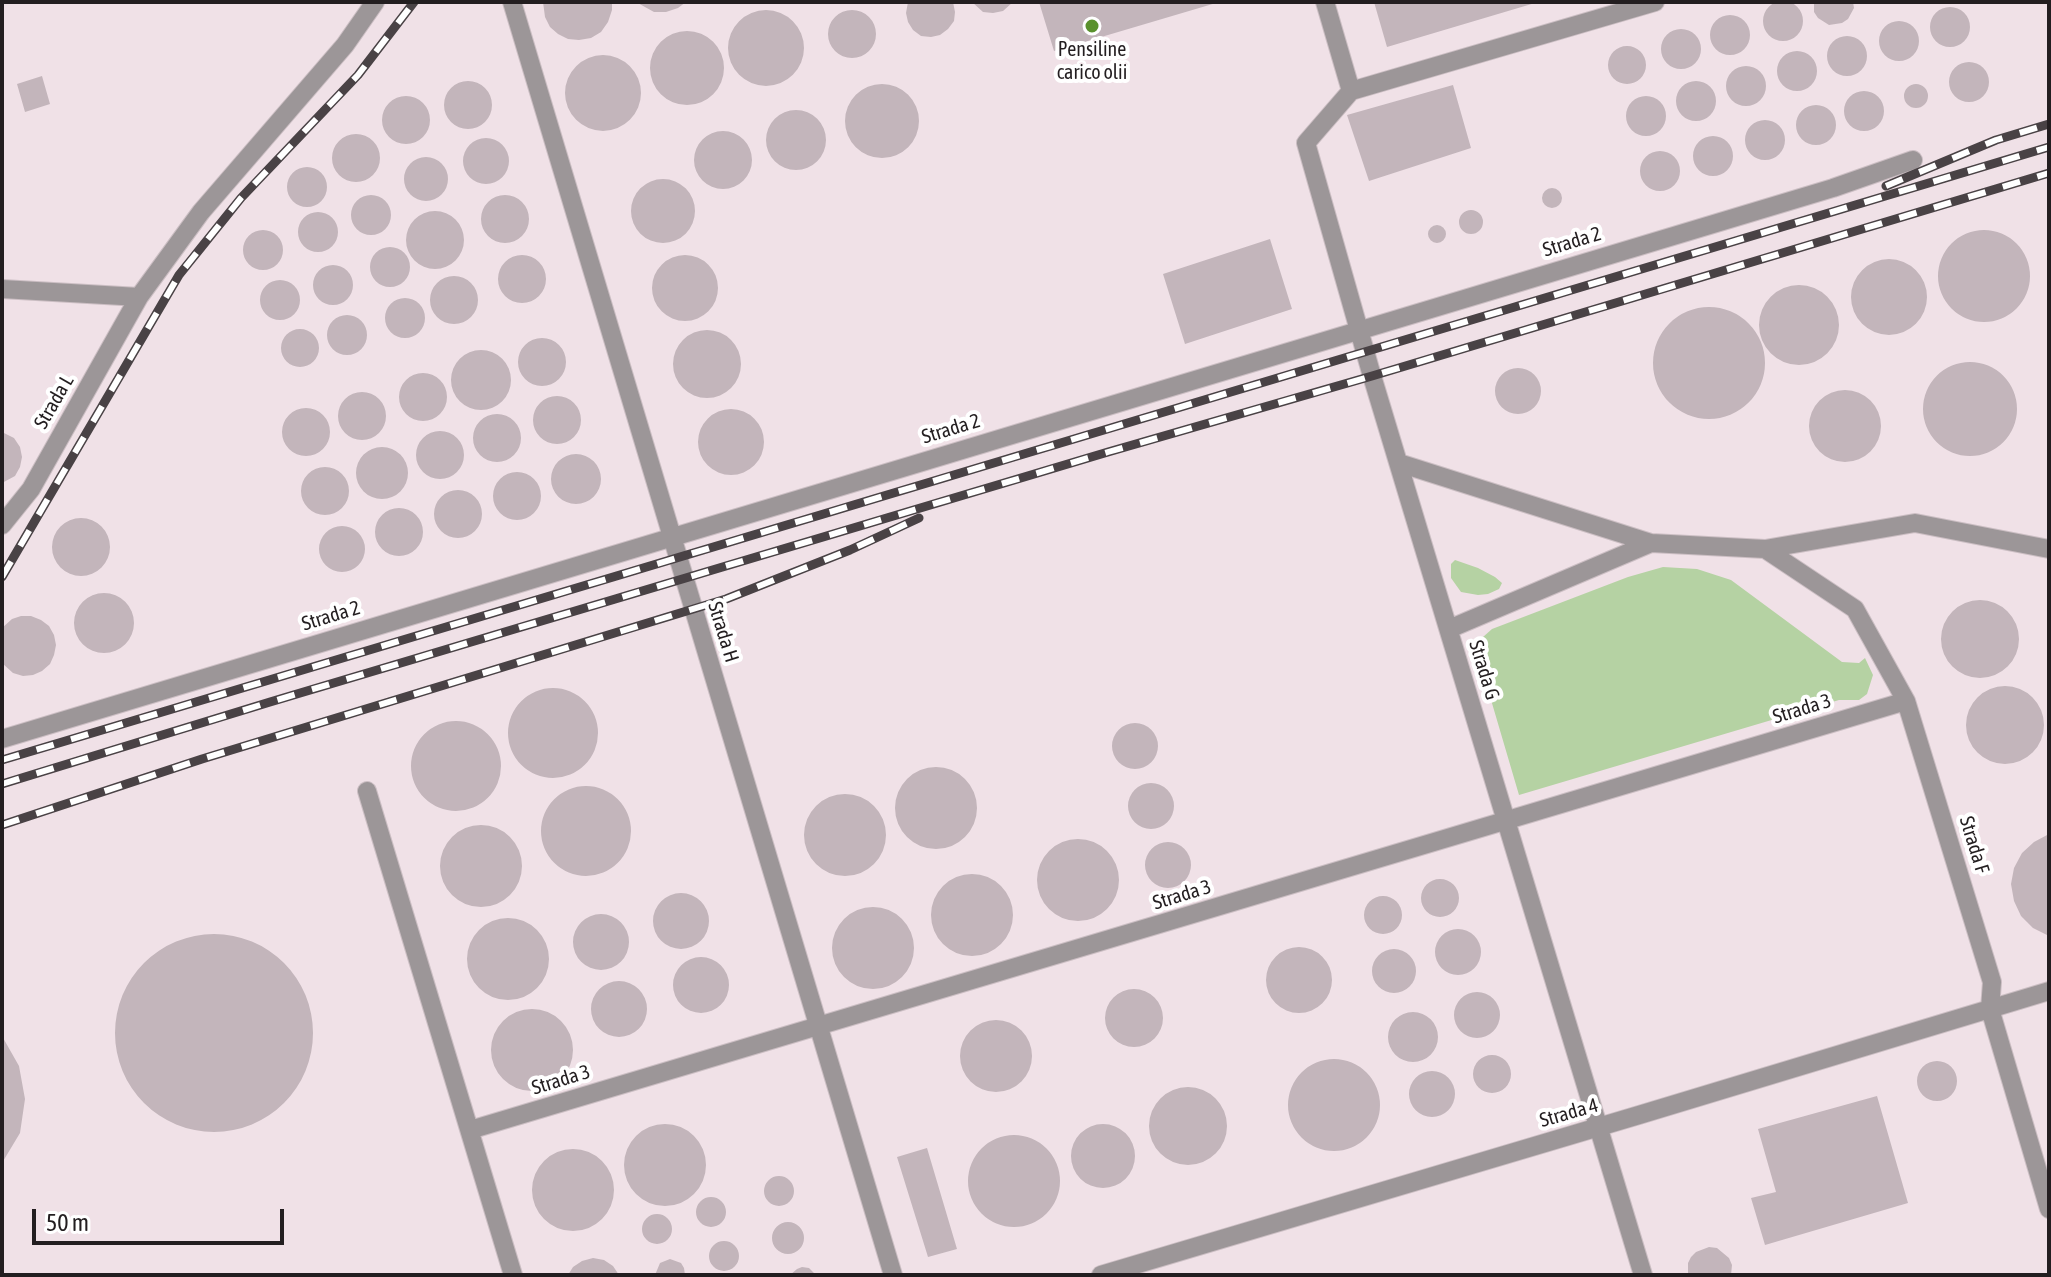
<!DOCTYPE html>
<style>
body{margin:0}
#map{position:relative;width:2051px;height:1277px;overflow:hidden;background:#f0e1e7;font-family:"Asap Condensed",sans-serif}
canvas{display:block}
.frame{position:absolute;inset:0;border:4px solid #231e20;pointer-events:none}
.scale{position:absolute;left:32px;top:1209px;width:252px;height:36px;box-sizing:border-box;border:4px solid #231e20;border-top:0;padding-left:10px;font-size:24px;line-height:28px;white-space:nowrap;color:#231e20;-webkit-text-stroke:6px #fff;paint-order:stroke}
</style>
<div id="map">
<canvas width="2051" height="1277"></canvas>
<div class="frame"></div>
<div class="scale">50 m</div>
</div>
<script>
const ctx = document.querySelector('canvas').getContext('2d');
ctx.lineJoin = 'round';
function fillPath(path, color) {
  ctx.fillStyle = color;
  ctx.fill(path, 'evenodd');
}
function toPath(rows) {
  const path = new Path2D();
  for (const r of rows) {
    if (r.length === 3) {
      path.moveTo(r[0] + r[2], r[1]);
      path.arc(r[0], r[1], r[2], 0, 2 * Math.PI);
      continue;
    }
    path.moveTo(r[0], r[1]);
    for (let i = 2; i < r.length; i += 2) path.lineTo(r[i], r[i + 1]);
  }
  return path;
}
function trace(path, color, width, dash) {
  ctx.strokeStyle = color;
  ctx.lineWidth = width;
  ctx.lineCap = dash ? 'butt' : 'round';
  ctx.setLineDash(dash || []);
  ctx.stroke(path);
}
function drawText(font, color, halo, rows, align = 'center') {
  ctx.font = font + ' "Asap Condensed",sans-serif';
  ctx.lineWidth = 8;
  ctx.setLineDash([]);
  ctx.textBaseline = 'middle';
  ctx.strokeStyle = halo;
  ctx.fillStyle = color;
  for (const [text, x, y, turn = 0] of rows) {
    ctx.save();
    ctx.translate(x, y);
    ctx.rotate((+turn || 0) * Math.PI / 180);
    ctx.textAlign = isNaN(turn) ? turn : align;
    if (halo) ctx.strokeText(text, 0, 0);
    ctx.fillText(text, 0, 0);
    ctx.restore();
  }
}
fillPath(toPath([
 [1455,560,1478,568,1495,577,1502,583,1499,589,1488,594,1478,595,1461,592,1451,578,1451,564],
 [1663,567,1697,569,1731,580,1842,662,1859,663,1865,658,1873,675,1867,694,1859,700,1839,700,1519,795,1484,676,1479,649,1483,637,1492,629,1628,577]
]), '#b5d2a3');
fillPath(toPath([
 [1783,21,20],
 [543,2,612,2,612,10,608,22,601,32,591,38,579,40,568,39,558,34,550,27,545,17],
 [636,2,686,2,678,8,666,12,654,12],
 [908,2,953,2,955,12,954,21,948,29,940,35,931,37,921,36,913,30,908,22,906,13],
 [972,2,1013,2,1003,11,993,13,983,12],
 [1039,2,1216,2,1216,3,1054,51],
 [1374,2,1534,2,1535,3,1387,47],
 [1814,2,1853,2,1854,8,1848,19,1842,23,1829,25,1818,18,1814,12],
 [1950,27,20],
 [852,34,24],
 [766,48,38],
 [1730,35,20],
 [1899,41,20],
 [1681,49,20],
 [687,68,37],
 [1847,56,20],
 [1627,65,19],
 [1797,71,20],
 [603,93,38],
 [1969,82,20],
 [1746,86,20],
 [42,76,50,104,25,112,17,84],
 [1696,101,20],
 [468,105,24],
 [1916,96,12],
 [882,121,37],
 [1453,85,1471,148,1369,181,1347,115],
 [1864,111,20],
 [1646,116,20],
 [406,120,24],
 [1816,125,20],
 [796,140,30],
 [1765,140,20],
 [723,160,29],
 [356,158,24],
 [1713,156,20],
 [486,161,23],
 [1660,171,20],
 [426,179,22],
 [307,187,20],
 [663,211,32],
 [1552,198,10],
 [371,215,20],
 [505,219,24],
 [1471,222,12],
 [435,240,29],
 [318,232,20],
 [1437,234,9],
 [263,250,20],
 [1984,276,46],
 [1270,239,1292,309,1185,344,1163,274],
 [390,267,20],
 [685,288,33],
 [522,279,24],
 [1889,297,38],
 [333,285,20],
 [454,300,24],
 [280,300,20],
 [1799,325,40],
 [405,318,20],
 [1709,363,56],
 [347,335,20],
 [300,348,19],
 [707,364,34],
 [542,362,24],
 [481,380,30],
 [1970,409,47],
 [1518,391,23],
 [423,397,24],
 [1845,426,36],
 [362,416,24],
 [557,420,24],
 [306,432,24],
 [731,442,33],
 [497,438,24],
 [440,455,24],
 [2,432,14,438,20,447,22,457,20,467,15,476,2,483],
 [382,473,26],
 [576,479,25],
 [325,491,24],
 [517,496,24],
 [458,514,24],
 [399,532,24],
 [81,547,29],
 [342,549,23],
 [104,623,30],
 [1980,639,39],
 [21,616,31,616,41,620,49,626,54,635,56,645,54,655,50,664,42,671,33,675,23,676,13,673,2,663,2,628,12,619],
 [2005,725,39],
 [553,733,45],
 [456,766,45],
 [1135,746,23],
 [936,808,41],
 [1151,806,23],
 [586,831,45],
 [845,835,41],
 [481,866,41],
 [2049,834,2049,936,2033,928,2021,916,2014,901,2011,884,2014,868,2022,853,2034,842],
 [1078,880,41],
 [1168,865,23],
 [972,915,41],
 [1440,898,19],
 [681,921,28],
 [1383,915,19],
 [873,948,41],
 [601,942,28],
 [508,959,41],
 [1458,952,23],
 [214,1033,99],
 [1299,980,33],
 [1394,971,22],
 [701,985,28],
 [619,1009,28],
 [1134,1018,29],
 [1477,1015,23],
 [532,1050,41],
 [1413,1037,25],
 [996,1056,36],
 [2,1036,19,1066,25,1099,20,1133,2,1163],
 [1492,1074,19],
 [1334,1105,46],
 [1937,1081,20],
 [1432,1094,23],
 [1188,1126,39],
 [1877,1096,1908,1203,1765,1245,1751,1198,1776,1192,1758,1129],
 [1103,1156,32],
 [665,1165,41],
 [1014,1181,46],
 [927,1148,957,1249,928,1257,897,1157],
 [573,1190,41],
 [779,1191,15],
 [711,1212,15],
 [657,1229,15],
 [788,1238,16],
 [724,1256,15],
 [1709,1247,1717,1248,1729,1258,1732,1265,1731,1275,1688,1275,1688,1263,1691,1257,1696,1252],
 [593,1258,604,1260,613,1266,619,1275,568,1275,573,1267,582,1261],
 [670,1259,681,1263,684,1268,685,1275,655,1275,660,1263],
 [802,1267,809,1268,816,1275,790,1275,797,1269]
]), '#c3b5bb');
const service = toPath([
 [512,2,893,1275],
 [1325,2,1351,91],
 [1351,91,1306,143,1372,376,1643,1275],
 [1351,91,1655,2],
 [2,289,139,297,201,212,345,45,375,2],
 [1399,463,1651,543,1765,549,1915,523,2049,549],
 [2,525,31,489,139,297],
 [1765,549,1855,609,1906,701,1992,982,1990,1009,2049,1209],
 [1449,629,1651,543],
 [2,739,1833,188,1913,160],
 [367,791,513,1275],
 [470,1130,1906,701],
 [1101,1275,1639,1115,2049,991]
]);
trace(service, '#cbbec3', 20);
trace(service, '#9c9698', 18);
const rail = toPath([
 [1886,186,1996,140,2049,124],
 [2,577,179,275,241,198,358,75,414,2],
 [2,760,2049,147],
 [2,784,270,702,1108,452,1372,376,2049,173],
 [2,825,202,759,726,599,850,550,919,518]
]);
trace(rail, '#494245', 9);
trace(rail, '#fff', 6, [18]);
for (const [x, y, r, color] of [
 [1092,26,8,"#5a912d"]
]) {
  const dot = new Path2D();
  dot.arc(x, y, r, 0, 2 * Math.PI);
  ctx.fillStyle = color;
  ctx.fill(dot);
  trace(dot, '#fff', 3);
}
drawText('20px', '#231e20', '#fff', [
 ["Pensiline",1092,50],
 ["carico olii",1092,73]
]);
drawText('20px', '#231e20', '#fff', [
 ["Strada 2",1572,242,-17],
 ["Strada L",54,402,-60],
 ["Strada 2",951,429,-17],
 ["Strada 2",331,616,-17],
 ["Strada H",723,632,73],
 ["Strada G",1484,670,73],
 ["Strada 3",1802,709,-17],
 ["Strada F",1974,845,73],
 ["Strada 3",1182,895,-17],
 ["Strada 3",561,1080,-17],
 ["Strada 4",1569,1113,-16]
]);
</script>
